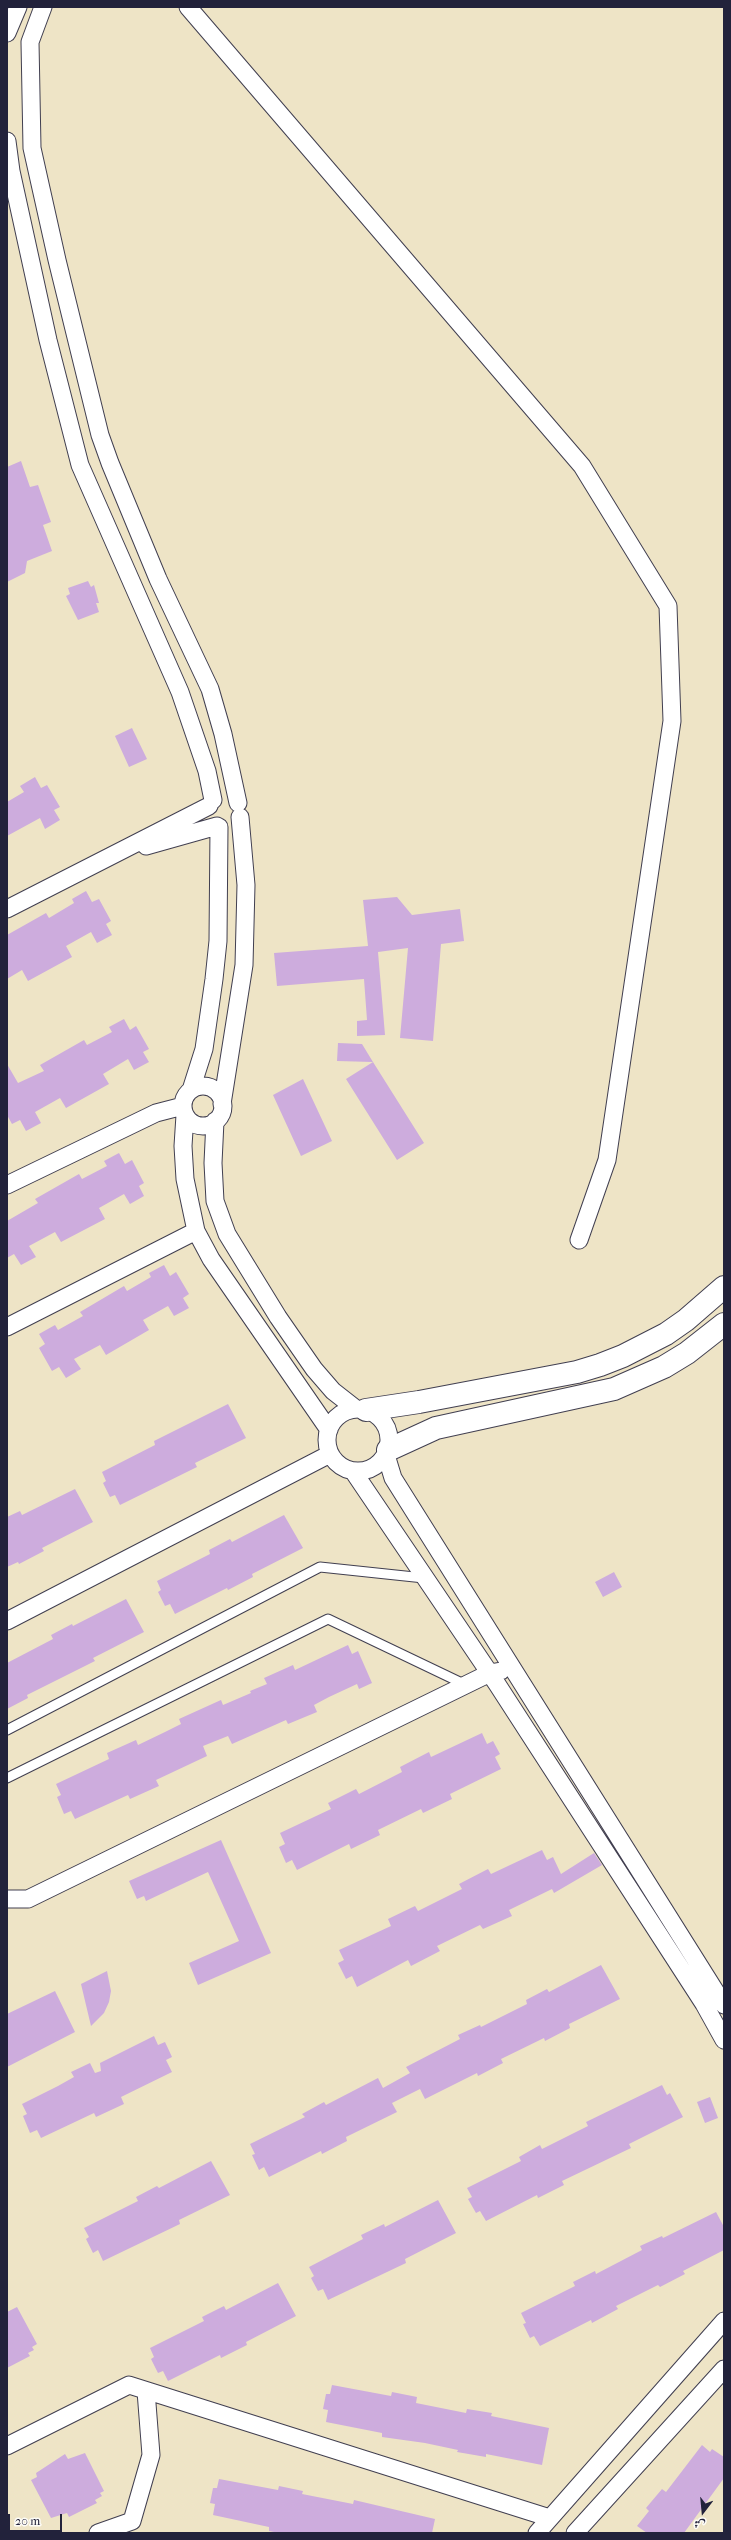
<!DOCTYPE html>
<meta charset="utf-8">
<style>
body{margin:0}
#map{position:relative;width:731px;height:2540px;overflow:hidden;background:#eee4c6;font-family:"IM FELL French Canon",Amiri,serif}
canvas{display:block}
.frame{position:absolute;inset:0;border:8px solid #22223b;pointer-events:none}
.north{position:absolute;left:683px;top:2492px;width:40px;height:40px;-webkit-text-stroke:3px #fdfcf7;paint-order:stroke;rotate:196deg;font-size:11px;font-weight:700;line-height:16px;text-align:center;color:#22223b}
.north::after{content:'';display:block;margin:auto;width:14px;height:18px;background:#22223b;clip-path:polygon(50% 0,100% 100%,50% 72%,0 100%)}
.scale{position:absolute;left:8px;top:2514px;width:54px;height:18px;box-sizing:border-box;border:2px solid #22223b;border-top:0;padding-left:5px;font-size:12px;line-height:14px;white-space:nowrap;color:#22223b;-webkit-text-stroke:3px #fdfcf7;paint-order:stroke}
</style>
<div id="map">
<canvas width="731" height="2540"></canvas>
<div class="frame"></div>
<div class="north">ش</div>
<div class="scale">20 m</div>
</div>
<script>
const ctx = document.querySelector('canvas').getContext('2d');
ctx.lineJoin = 'round';
function paint(path, color) {
  ctx.fillStyle = color;
  ctx.fill(path, 'evenodd');
}
function shape(rows) {
  const path = new Path2D();
  for (const r of rows) {
    if (r.length === 3) {
      path.moveTo(r[0] + r[2], r[1]);
      path.arc(r[0], r[1], r[2], 0, 2 * Math.PI);
      continue;
    }
    path.moveTo(r[0], r[1]);
    for (let i = 2; i < r.length; i += 2) path.lineTo(r[i], r[i + 1]);
  }
  return path;
}
function strokePath(path, color, width, dash) {
  ctx.strokeStyle = color;
  ctx.lineWidth = width;
  ctx.lineCap = dash ? 'butt' : 'round';
  ctx.setLineDash(dash || []);
  ctx.stroke(path);
}
paint(shape([
 [21,461,30,487,38,485,51,522,43,525,52,551,27,561,25,573,7,582,7,467],
 [88,581,91,587,94,585,99,603,96,603,99,612,78,620,66,596,70,594,68,588],
 [132,728,147,759,129,767,115,736],
 [35,777,41,788,47,785,60,807,54,810,60,820,45,829,40,818,7,836,7,802,24,792,20,786],
 [86,891,92,902,99,899,111,921,106,924,112,935,97,943,91,932,66,946,72,957,28,981,22,970,7,979,7,935,46,913,49,918,74,903,72,899],
 [397,897,412,915,460,909,464,941,441,944,433,1041,400,1038,408,948,378,952,385,1035,357,1036,357,1021,367,1020,364,979,277,986,274,953,368,946,363,900],
 [124,1019,130,1030,136,1026,149,1049,143,1052,149,1062,134,1070,128,1059,103,1074,109,1084,66,1108,60,1098,35,1112,41,1123,26,1131,20,1120,12,1124,7,1115,7,1064,18,1083,44,1071,40,1065,84,1040,87,1045,112,1032,109,1027],
 [338,1043,362,1044,373,1062,337,1061],
 [373,1062,424,1143,397,1160,346,1079],
 [303,1079,332,1141,301,1156,273,1095],
 [119,1153,125,1164,132,1160,144,1183,139,1186,144,1196,130,1204,124,1194,99,1208,105,1219,61,1242,55,1232,29,1246,36,1257,21,1265,14,1254,7,1258,7,1221,38,1203,35,1199,79,1174,82,1179,107,1166,104,1161],
 [164,1265,170,1276,176,1272,189,1294,183,1298,189,1308,174,1316,168,1306,143,1320,149,1330,106,1355,100,1345,74,1359,81,1369,66,1378,59,1367,52,1371,39,1348,45,1344,39,1334,55,1325,58,1330,83,1316,80,1312,124,1286,127,1291,151,1277,149,1273],
 [228,1404,246,1438,195,1463,197,1467,120,1505,115,1495,110,1497,103,1483,106,1481,102,1472,155,1445,154,1441],
 [75,1489,93,1522,42,1548,44,1551,19,1564,18,1562,7,1567,7,1517,20,1511,22,1515],
 [284,1515,303,1548,252,1574,253,1577,228,1590,227,1588,175,1614,170,1604,165,1606,158,1592,161,1590,157,1581,210,1554,209,1550,230,1539,232,1542],
 [614,1572,622,1587,603,1597,595,1582],
 [126,1599,144,1632,93,1658,95,1661,27,1695,28,1698,7,1709,7,1663,53,1639,51,1635,72,1624,73,1626],
 [348,1645,352,1654,358,1651,372,1683,359,1689,357,1684,329,1697,314,1705,317,1712,288,1724,286,1720,232,1744,228,1736,203,1746,207,1756,156,1780,159,1786,130,1799,128,1795,75,1819,71,1811,64,1814,57,1797,61,1795,56,1784,109,1759,107,1753,136,1740,138,1745,165,1732,181,1724,179,1719,221,1700,223,1705,251,1693,250,1691,267,1684,264,1678,293,1665,295,1670],
 [482,1733,487,1744,493,1741,500,1754,495,1757,501,1769,450,1794,452,1799,423,1813,421,1809,378,1830,380,1835,351,1849,349,1844,297,1870,292,1860,286,1863,279,1847,285,1844,280,1833,331,1809,328,1803,356,1789,359,1794,402,1772,400,1767,429,1752,431,1757],
 [221,1840,271,1953,198,1985,189,1963,239,1941,208,1872,146,1901,144,1896,137,1899,129,1881],
 [542,1850,547,1860,553,1857,561,1874,594,1853,602,1865,554,1893,552,1889,509,1910,512,1916,483,1929,480,1925,437,1946,440,1951,411,1966,408,1960,357,1987,352,1976,346,1979,338,1963,344,1960,339,1950,391,1926,388,1919,415,1906,418,1911,462,1889,459,1884,488,1869,491,1874],
 [601,1965,620,1999,569,2024,570,2028,545,2041,544,2038,501,2059,503,2063,478,2076,477,2073,425,2099,420,2089,392,2103,397,2112,346,2137,347,2141,322,2154,321,2151,269,2177,264,2167,259,2170,252,2155,255,2154,250,2144,305,2117,302,2114,324,2102,326,2105,378,2078,383,2088,410,2073,406,2067,460,2039,458,2035,480,2025,481,2027,527,2004,526,2000,547,1989,549,1992],
 [107,1971,111,1991,109,2002,104,2013,91,2026,81,1984],
 [55,1991,75,2032,7,2067,7,2014],
 [154,2036,158,2045,165,2042,172,2057,166,2060,172,2072,121,2097,124,2104,96,2117,94,2113,41,2138,37,2130,30,2133,23,2116,27,2114,22,2104,58,2086,74,2077,71,2072,90,2063,95,2073,101,2071,100,2063],
 [662,2085,667,2095,670,2093,683,2117,629,2144,631,2148,562,2181,564,2185,538,2198,537,2195,486,2221,480,2211,476,2213,468,2199,472,2197,467,2188,521,2161,519,2157,540,2145,542,2149,588,2126,586,2122],
 [710,2097,718,2118,705,2123,697,2102],
 [211,2161,230,2195,179,2220,180,2224,103,2261,98,2250,93,2253,86,2239,89,2237,84,2228,138,2201,136,2197,157,2186,159,2188],
 [438,2200,456,2233,405,2259,406,2263,328,2300,323,2289,318,2291,311,2278,314,2276,309,2267,363,2239,361,2235,384,2224,385,2227],
 [716,2212,724,2227,724,2250,683,2271,685,2274,660,2287,658,2285,616,2306,618,2309,592,2323,591,2320,540,2346,534,2336,530,2338,523,2324,526,2323,521,2313,575,2286,573,2282,595,2271,596,2274,642,2250,640,2246,662,2236,663,2238],
 [278,2283,296,2316,246,2342,247,2345,221,2358,220,2355,168,2381,163,2371,158,2373,151,2359,154,2357,150,2348,204,2321,202,2317,224,2306,226,2310],
 [17,2307,37,2344,32,2347,34,2350,28,2353,30,2356,7,2368,7,2312],
 [332,2385,391,2396,392,2392,417,2397,416,2403,466,2413,467,2409,492,2413,491,2416,549,2428,542,2465,486,2454,486,2457,457,2452,458,2450,425,2443,382,2437,382,2433,326,2422,328,2410,323,2409,326,2394,330,2394],
 [702,2445,710,2452,712,2449,724,2457,724,2478,684,2533,647,2533,637,2526,649,2511,646,2508,662,2489,666,2492],
 [85,2453,104,2491,100,2493,102,2496,95,2500,97,2503,69,2517,67,2513,51,2518,31,2480,37,2477,36,2473,65,2454,68,2459],
 [219,2479,278,2490,279,2486,303,2491,302,2494,353,2504,354,2500,435,2519,432,2533,279,2533,269,2531,269,2527,213,2515,215,2504,210,2503,213,2488,217,2488]
]), '#cdacdd');
const service = shape([
 [7,1730,320,1567,424,1578],
 [7,1778,328,1619,466,1685]
]);
const minor = shape([
 [43,7,30,42,32,148,57,260,100,435,110,463,158,579,210,689,223,734,238,803],
 [188,7,582,466,668,606,672,721,607,1160,579,1240],
 [7,33,18,7],
 [7,141,11,171,48,340,80,465,180,692,207,771,213,800],
 [146,846,217,826],
 [7,909,209,806],
 [203,1106,20],
 [191,1090,204,1049,214,979,218,941,219,827],
 [222,1104,244,965,246,885,240,817],
 [185,1115,183,1146,185,1179,196,1231,211,1259,329,1430],
 [215,1121,213,1163,215,1201,227,1234,278,1317,314,1369,333,1391,356,1409],
 [7,1185,156,1113,183,1106],
 [7,1327,196,1231],
 [358,1440,31],
 [386,1455,393,1478,724,2005],
 [353,1471,497,1684,704,2004,724,2040],
 [7,1621,330,1454],
 [7,1899,28,1899,490,1673,501,1671],
 [7,2446,129,2385,550,2518],
 [98,2533,132,2521,151,2455,146,2391],
 [537,2533,724,2321],
 [575,2533,724,2369]
]);
const secondary = shape([
 [366,1410,419,1402,577,1372,600,1365,623,1356,666,1334,686,1320,724,1287],
 [388,1450,436,1428,614,1389,664,1367,687,1353,724,1324]
]);
strokePath(service, '#413f50', 11);
strokePath(minor, '#413f50', 19);
strokePath(secondary, '#413f50', 24);
strokePath(service, '#fff', 9);
strokePath(minor, '#fff', 17);
strokePath(secondary, '#fff', 22);
</script>
